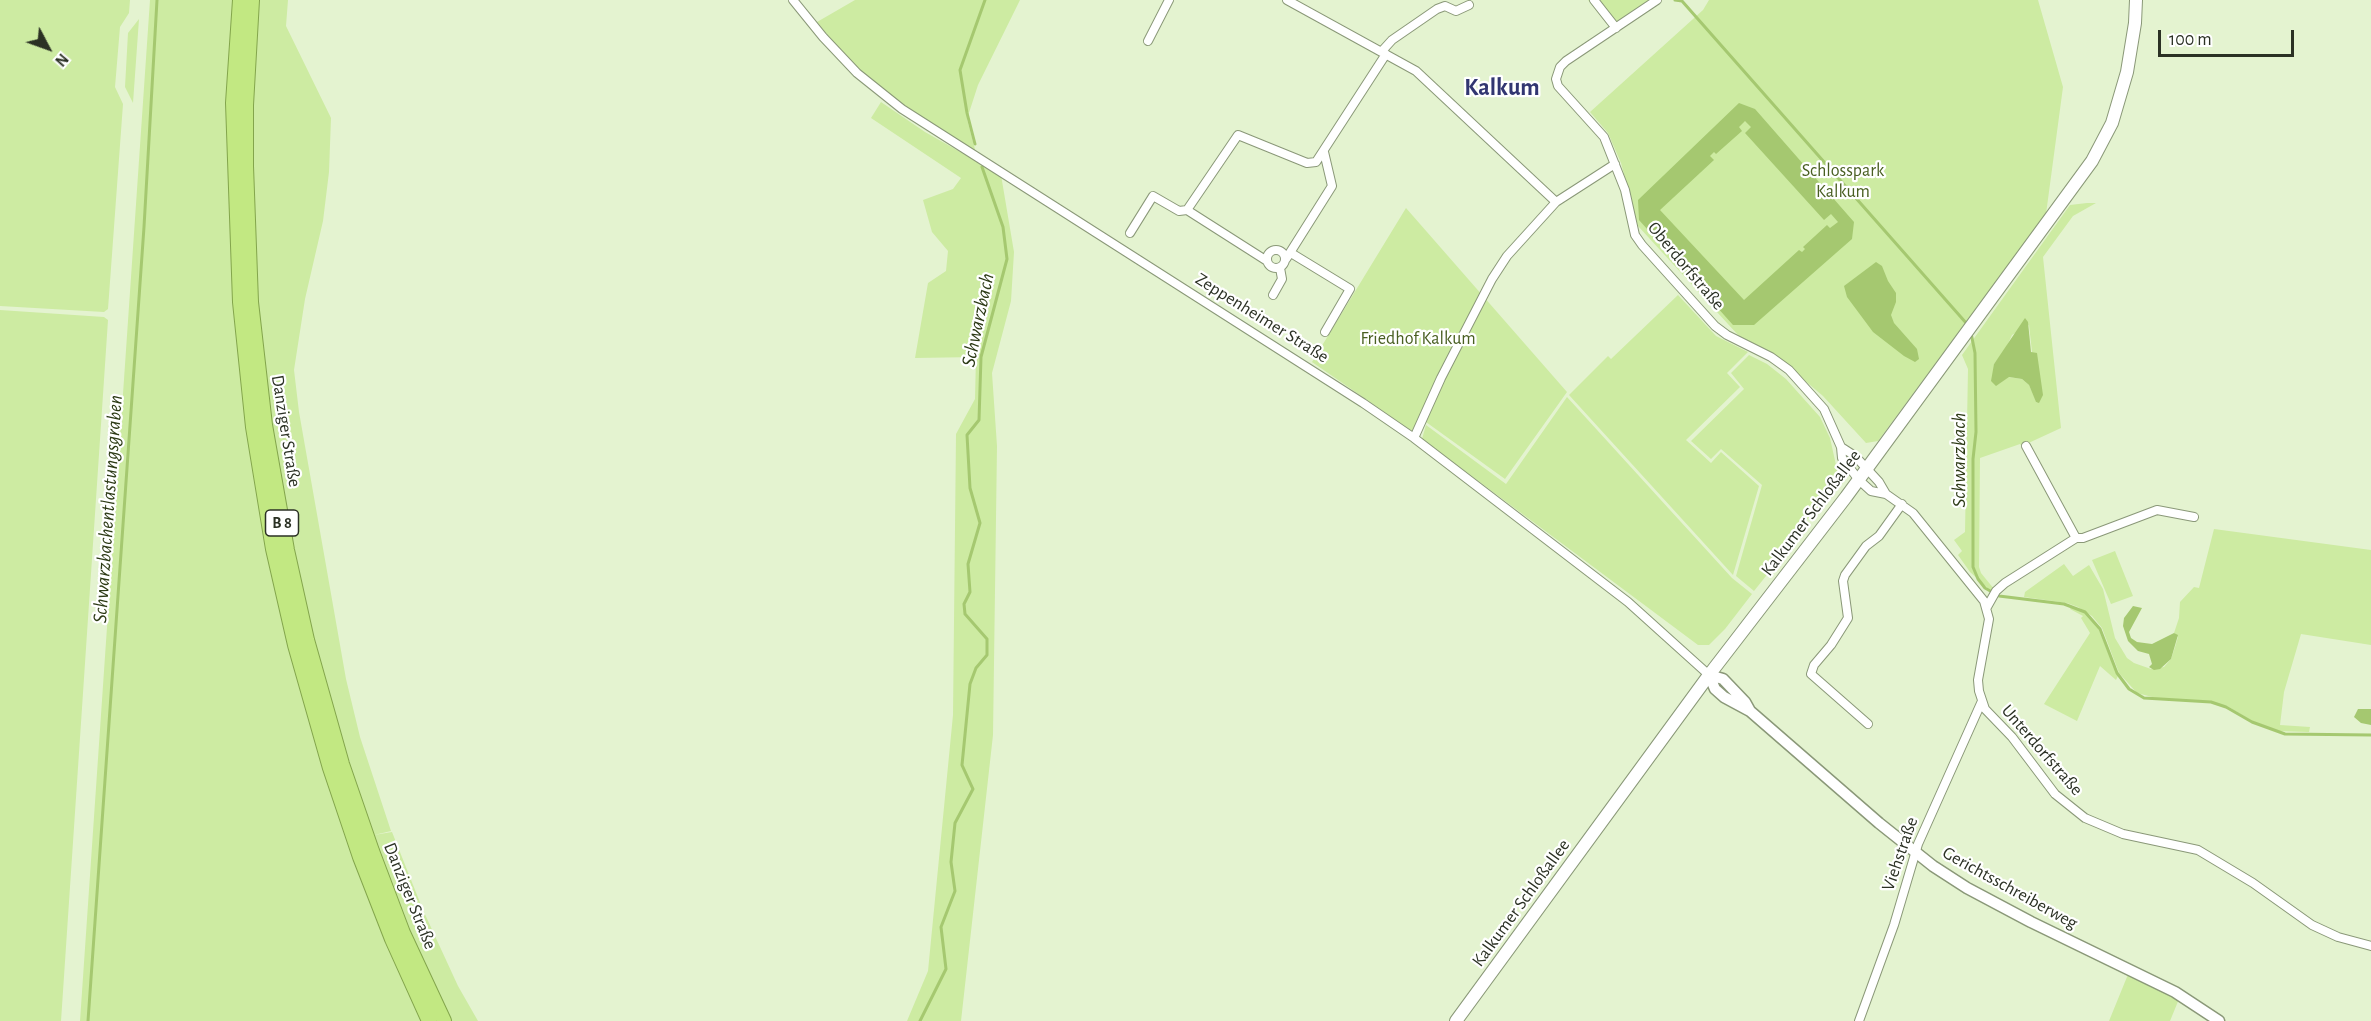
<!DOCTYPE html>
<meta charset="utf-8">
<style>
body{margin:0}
#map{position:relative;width:2371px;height:1021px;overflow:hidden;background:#e4f3d0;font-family:"Alegreya Sans",sans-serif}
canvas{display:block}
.north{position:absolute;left:18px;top:18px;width:60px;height:60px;-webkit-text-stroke:4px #fff;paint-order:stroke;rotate:131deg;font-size:16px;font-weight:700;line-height:24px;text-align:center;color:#2b3124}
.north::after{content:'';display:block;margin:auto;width:21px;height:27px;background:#2b3124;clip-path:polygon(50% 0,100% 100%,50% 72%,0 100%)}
.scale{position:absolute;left:2158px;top:30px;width:136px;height:27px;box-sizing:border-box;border:3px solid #2b3124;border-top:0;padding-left:8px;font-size:18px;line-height:21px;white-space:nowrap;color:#2b3124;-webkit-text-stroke:4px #fff;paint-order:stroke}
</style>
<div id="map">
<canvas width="2371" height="1021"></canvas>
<div class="north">N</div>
<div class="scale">100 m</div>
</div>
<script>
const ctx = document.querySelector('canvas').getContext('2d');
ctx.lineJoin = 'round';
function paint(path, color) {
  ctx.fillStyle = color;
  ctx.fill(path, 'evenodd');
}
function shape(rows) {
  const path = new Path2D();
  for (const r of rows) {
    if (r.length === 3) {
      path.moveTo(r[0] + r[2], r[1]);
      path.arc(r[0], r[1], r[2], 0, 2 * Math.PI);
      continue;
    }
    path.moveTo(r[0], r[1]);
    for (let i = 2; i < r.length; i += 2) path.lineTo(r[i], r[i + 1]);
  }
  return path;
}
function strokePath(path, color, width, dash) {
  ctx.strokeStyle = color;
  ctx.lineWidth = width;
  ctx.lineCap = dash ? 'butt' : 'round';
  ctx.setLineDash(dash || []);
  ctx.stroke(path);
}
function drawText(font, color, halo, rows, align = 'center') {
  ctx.font = font + ' "Alegreya Sans",sans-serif';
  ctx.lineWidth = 4.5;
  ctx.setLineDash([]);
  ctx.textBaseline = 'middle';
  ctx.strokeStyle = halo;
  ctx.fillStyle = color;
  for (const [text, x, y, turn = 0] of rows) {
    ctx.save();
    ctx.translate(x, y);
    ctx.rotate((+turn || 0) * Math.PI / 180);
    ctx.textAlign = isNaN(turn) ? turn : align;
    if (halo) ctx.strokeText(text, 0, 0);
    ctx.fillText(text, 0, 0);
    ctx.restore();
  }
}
paint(shape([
 [0,0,130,0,129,13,120,27,115,87,123,104,108,309,104,312,0,306],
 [150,0,288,0,286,26,331,118,329,172,323,221,305,299,294,370,299,412,346,679,360,737,391,831,374,835,392,832,423,910,458,986,478,1021,80,1021],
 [855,0,1020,0,978,85,967,119,976,153,899,102,848,60,817,22],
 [1588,0,1650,0,1610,28],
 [1709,0,2038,0,2063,87,2046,214,1878,441,1866,443,1823,396,1771,352,1739,336,1638,226,1621,163,1608,133,1590,112,1703,10],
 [139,19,133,103,125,87,128,33],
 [881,102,925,132,1001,175,1014,252,1011,301,992,373,997,446,993,735,961,1021,907,1021,928,971,953,715,956,434,975,399,976,357,915,358,928,283,946,271,948,251,932,232,923,200,953,189,961,178,871,118],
 [2087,203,2096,203,2073,216,2043,257,2061,428,2022,446,2020,444,1980,458,1979,567,1981,573,1994,589,1992,592,1970,572,1958,555,1962,551,1954,540,1965,532,1968,369,1962,355,2070,205],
 [2029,325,2032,352,2037,403,2029,385,2022,379,2008,377,1998,384,1994,364,2005,350,2012,335],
 [1406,208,1567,392,1505,479,1419,417,1412,431,1312,362],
 [1678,295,1716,336,1748,352,1727,373,1740,387,1686,440,1711,463,1721,452,1759,486,1733,575,1569,395,1608,356,1611,359],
 [0,310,104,317,108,320,61,1021,0,1021],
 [1749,355,1767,364,1786,379,1820,417,1830,438,1840,483,1828,499,1792,534,1779,552,1774,566,1754,591,1736,576,1762,485,1721,449,1711,459,1691,441,1744,389,1731,373],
 [1567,397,1732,578,1752,594,1725,629,1709,645,1698,645,1422,439,1426,425,1506,484],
 [2214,529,2371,550,2371,645,2301,634,2284,692,2280,725,2310,727,2309,732,2276,731,2252,721,2227,706,2212,702,2156,698,2137,693,2119,673,2102,628,2092,616,2078,607,2067,603,2024,597,2025,592,2064,564,2073,576,2089,565,2103,589,2115,638,2127,658,2134,663,2151,669,2164,667,2171,659,2175,647,2178,637,2174,633,2179,618,2180,602,2194,587,2199,588],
 [2115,551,2133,596,2111,604,2092,560],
 [2071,607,2085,613,2098,628,2118,676,2116,680,2100,666,2077,721,2044,704,2090,633,2081,618,2083,616,2070,609],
 [2129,972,2179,999,2170,1021,2109,1021]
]), '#cdeba2');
paint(shape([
 [1739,103,1755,109,1854,222,1852,239,1754,325,1733,325,1639,220,1638,200],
 [1745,121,1751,127,1745,133,1824,220,1831,214,1838,222,1830,228,1827,225,1803,247,1805,249,1802,252,1799,250,1744,300,1660,210,1714,160,1710,156,1714,152,1716,154,1742,131,1739,127],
 [1876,262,1882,266,1888,281,1896,293,1896,302,1891,315,1894,323,1917,349,1919,359,1915,362,1904,356,1873,332,1847,297,1844,286],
 [2025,318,2028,322,2031,352,2037,353,2043,395,2039,403,2036,402,2029,385,2022,379,2009,377,1996,386,1991,381,1994,364],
 [2133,606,2142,608,2129,632,2131,638,2137,642,2152,644,2174,633,2178,635,2171,659,2160,669,2154,670,2149,667,2152,664,2149,654,2138,651,2128,641,2123,626,2124,618],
 [2358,709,2371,709,2371,725,2361,723,2354,717]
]), '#a5c870');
strokePath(shape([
 [1675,0,1682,1,1967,324],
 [975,144,967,113,960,70,985,0],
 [1971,333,1975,353,1976,432,1973,459,1973,567,1978,579,1985,588,1999,596,2064,604,2085,612,2100,629,2117,673,2129,689,2144,698,2211,702,2226,707,2252,722,2285,734,2371,735],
 [88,1021,144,227,157,0],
 [920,1021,946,969,941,927,955,891,951,862,955,823,973,789,962,765,970,684,976,668,987,655,987,639,965,614,964,604,970,592,968,564,980,523,970,488,967,435,979,420,981,357,1007,259,1003,227,982,167]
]), '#a5c870', 3);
const minor = shape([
 [793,0,823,37,857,73,902,109,1363,403,1414,438,1628,602,1709,675],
 [1287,0,1416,71,1556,202],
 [1594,0,1616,28],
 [1657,0,1566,61,1560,67,1556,79,1558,86,1604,137,1625,190,1635,235,1642,245,1715,326,1727,335,1771,357,1789,370,1824,409,1841,447,1842,458,1859,480,1871,491,1886,494,1913,513,1984,601,1989,619,1978,680,1979,691,1985,709,2012,737,2055,794,2085,818,2123,834,2198,850,2253,883,2312,925,2338,937,2371,946],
 [1148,41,1169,0],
 [1382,51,1392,40,1437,9,1445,6,1456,11,1469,5],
 [1187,210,1238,135,1307,163,1316,162,1386,54],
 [1130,233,1153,196,1179,211,1187,210,1267,261],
 [1276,259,9],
 [1291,253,1350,289,1325,332],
 [1286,259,1332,186,1324,152],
 [1273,295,1282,279,1280,268],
 [1414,438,1441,378,1492,279,1507,256,1556,202,1615,164],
 [2026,446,2076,538],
 [1841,447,1855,456,1879,482,1886,494],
 [1987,607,1996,591,2005,583,2076,538,2083,538,2157,510,2194,517],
 [1868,724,1811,674,1814,665,1831,645,1848,618,1843,581,1845,575,1866,546,1879,536,1902,504],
 [1859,1021,1894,925,1918,844,1982,701]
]);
const tertiary = shape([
 [1709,675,1715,689,1724,697,1750,711,1879,823,1933,866,1967,888,2031,922,2175,992,2219,1021],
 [1709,675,1723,679,1745,702,1750,711]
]);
const secondary = shape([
 [1456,1021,1709,675,1846,497,2092,161,2112,123,2127,72,2135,23,2136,0]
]);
const trunk = shape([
 [240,0,233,103,240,302,253,427,273,549,295,645,330,768,360,857,392,939,429,1021],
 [252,0,246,105,246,166,251,302,265,425,287,550,307,640,342,764,372,851,403,933,444,1021]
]);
strokePath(minor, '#8a9878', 10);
strokePath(tertiary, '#8a9878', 13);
strokePath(secondary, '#8a9878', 14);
strokePath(trunk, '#83a54c', 16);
strokePath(minor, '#fff', 8);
strokePath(tertiary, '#fff', 10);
strokePath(secondary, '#fff', 12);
strokePath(trunk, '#c2e882', 14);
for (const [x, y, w] of [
 [282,523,33]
]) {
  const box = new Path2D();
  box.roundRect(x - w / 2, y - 13, w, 26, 4.5);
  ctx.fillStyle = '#fff';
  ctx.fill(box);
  strokePath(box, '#2b3124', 1.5);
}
drawText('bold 16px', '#2b3124', null, [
 ["B 8",282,523]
]);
drawText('18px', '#495f22', '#fff', [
 ["Schlosspark",1843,171],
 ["Kalkum",1843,192],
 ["Friedhof Kalkum",1418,339]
]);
drawText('18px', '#2b3124', '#fff', [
 ["Oberdorfstraße",1686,266,50],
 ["Zeppenheimer Straße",1262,318,32],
 ["Danziger Straße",286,431,81],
 ["Kalkumer Schloßallee",1811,513,-53],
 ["Unterdorfstraße",2042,750,49],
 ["Viehstraße",1900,854,-71],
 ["Gerichtsschreiberweg",2010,888,29],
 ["Danziger Straße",410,896,68],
 ["Kalkumer Schloßallee",1521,903,-54]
]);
drawText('italic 20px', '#2c3a15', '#fff', [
 ["Schwarzbach",978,320,-78],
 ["Schwarzbach",1959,460,-90],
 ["Schwarzbachentlastungsgraben",108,509,-86]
]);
drawText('bold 24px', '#323671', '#fff', [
 ["Kalkum",1502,88]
]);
</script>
